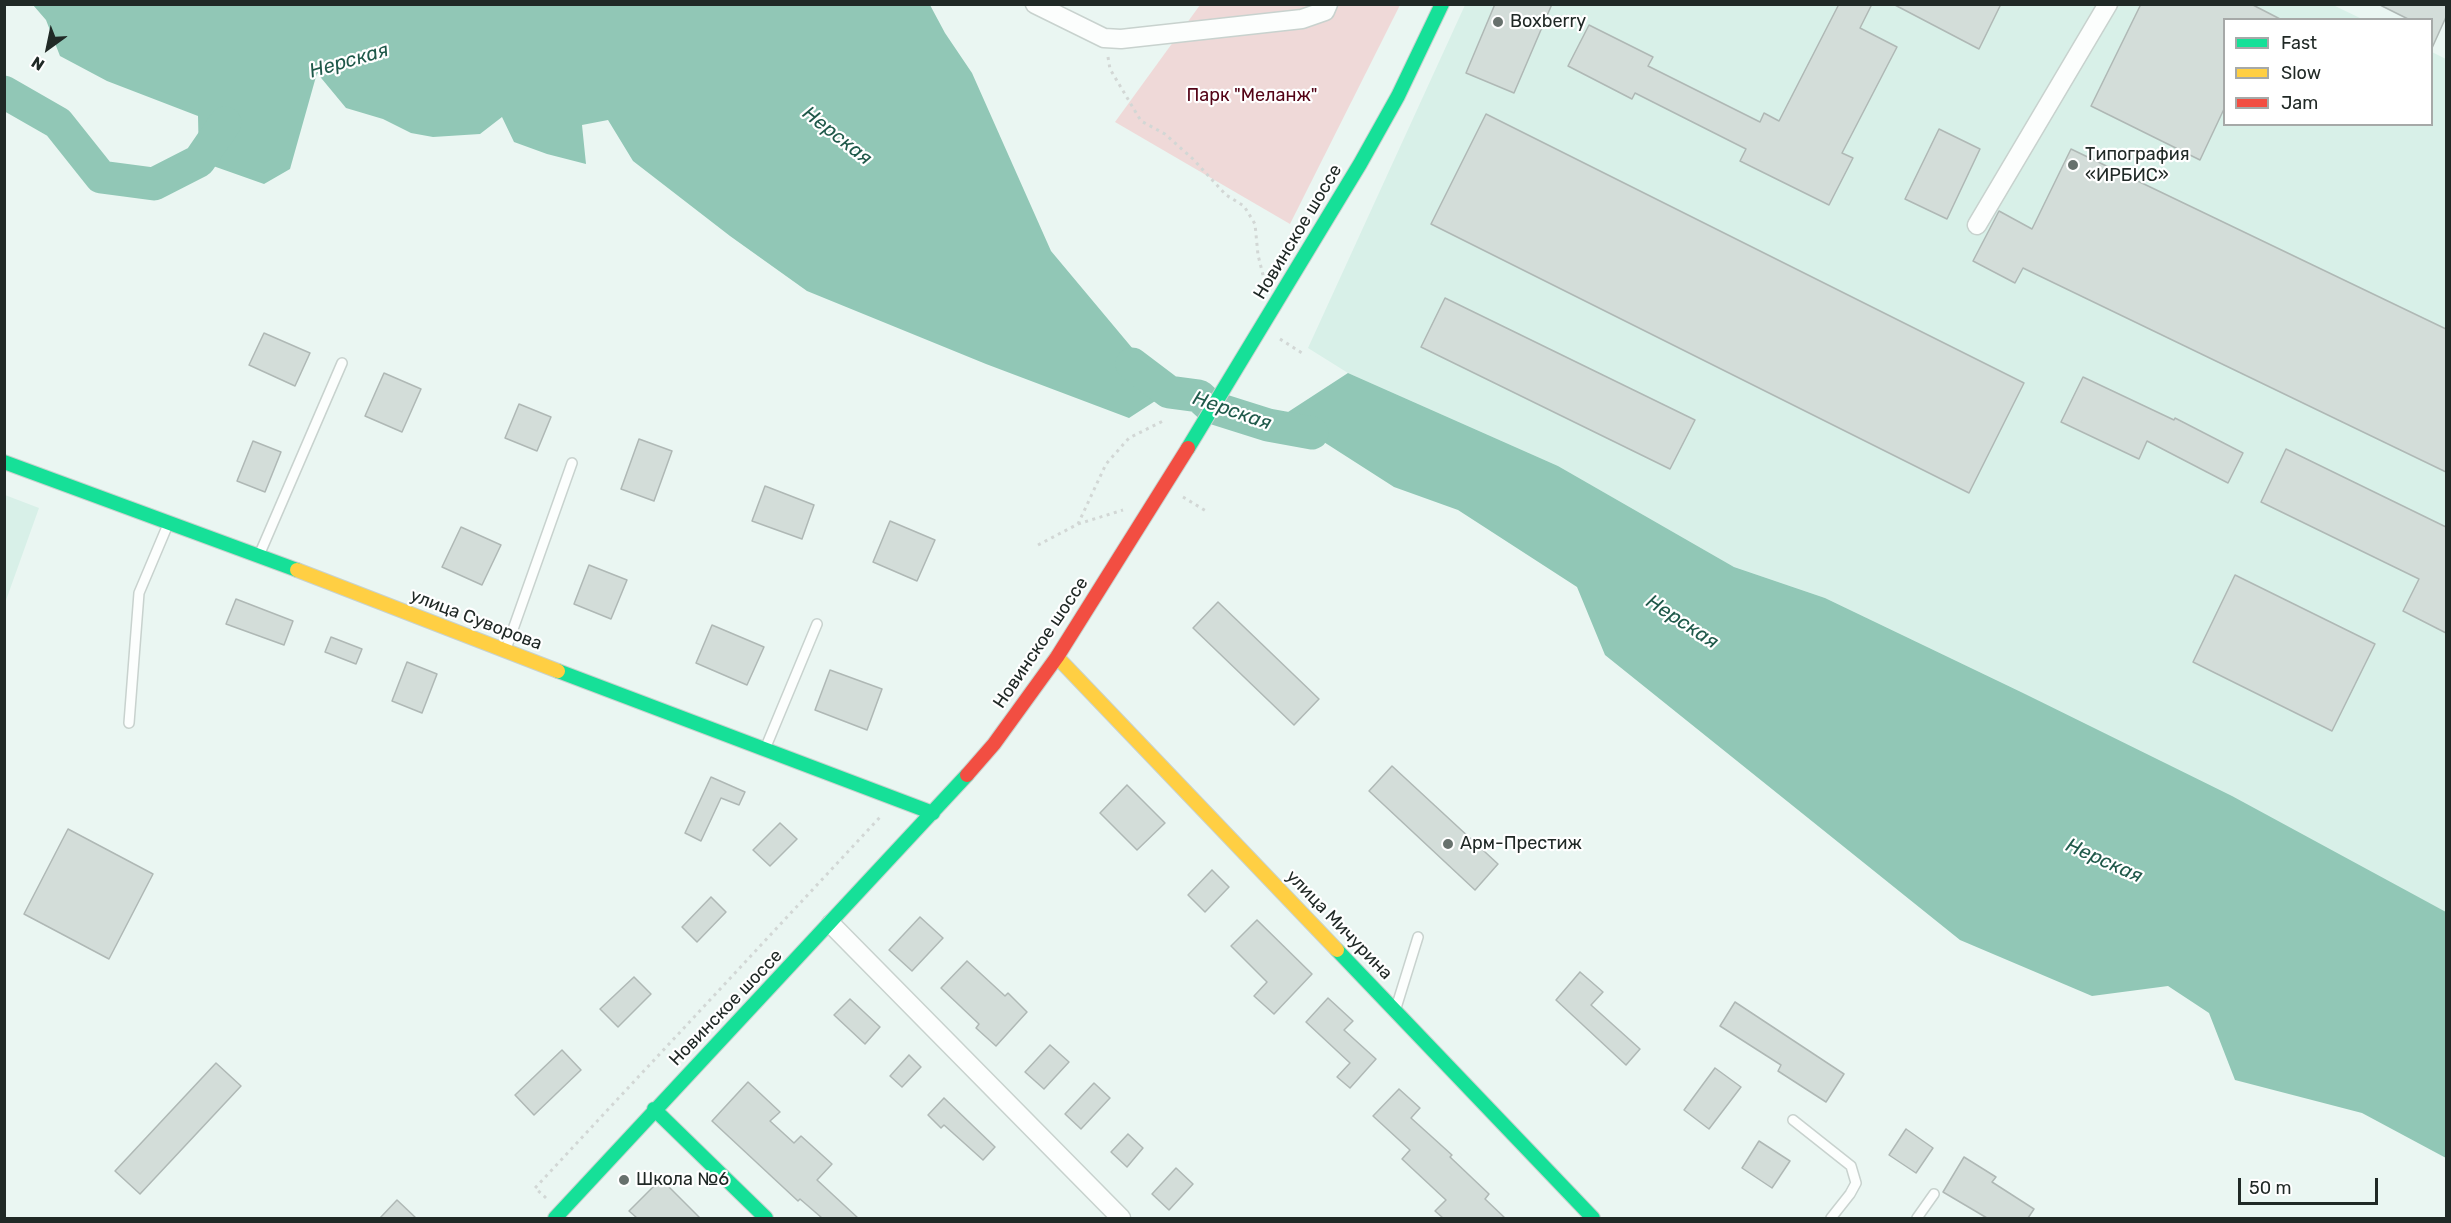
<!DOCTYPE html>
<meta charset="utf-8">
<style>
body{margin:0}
#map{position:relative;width:2451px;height:1223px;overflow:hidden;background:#eaf6f2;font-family:Rubik,sans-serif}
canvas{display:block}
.frame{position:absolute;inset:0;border:6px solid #202926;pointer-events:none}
.legend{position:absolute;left:2223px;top:18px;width:210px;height:108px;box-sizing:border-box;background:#fff;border:2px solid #a6a9a8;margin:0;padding:8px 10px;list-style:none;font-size:18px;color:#202926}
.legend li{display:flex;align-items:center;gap:12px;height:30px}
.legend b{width:30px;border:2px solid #a6a9a8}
.north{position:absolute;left:18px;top:18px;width:60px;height:60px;-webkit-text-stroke:4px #fff;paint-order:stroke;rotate:213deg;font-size:16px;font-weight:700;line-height:24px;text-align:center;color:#202926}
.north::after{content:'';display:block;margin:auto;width:21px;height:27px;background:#202926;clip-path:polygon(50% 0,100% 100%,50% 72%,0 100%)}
.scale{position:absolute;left:2238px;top:1178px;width:140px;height:27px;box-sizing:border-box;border:3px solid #202926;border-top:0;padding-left:8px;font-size:18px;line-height:21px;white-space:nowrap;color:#202926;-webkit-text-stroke:4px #fff;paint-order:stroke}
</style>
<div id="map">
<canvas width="2451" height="1223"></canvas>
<div class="frame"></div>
<ul class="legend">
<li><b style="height:8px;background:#16e098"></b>Fast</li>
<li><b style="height:8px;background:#ffcf43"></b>Slow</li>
<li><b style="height:8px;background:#f24e42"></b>Jam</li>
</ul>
<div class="north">N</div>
<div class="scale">50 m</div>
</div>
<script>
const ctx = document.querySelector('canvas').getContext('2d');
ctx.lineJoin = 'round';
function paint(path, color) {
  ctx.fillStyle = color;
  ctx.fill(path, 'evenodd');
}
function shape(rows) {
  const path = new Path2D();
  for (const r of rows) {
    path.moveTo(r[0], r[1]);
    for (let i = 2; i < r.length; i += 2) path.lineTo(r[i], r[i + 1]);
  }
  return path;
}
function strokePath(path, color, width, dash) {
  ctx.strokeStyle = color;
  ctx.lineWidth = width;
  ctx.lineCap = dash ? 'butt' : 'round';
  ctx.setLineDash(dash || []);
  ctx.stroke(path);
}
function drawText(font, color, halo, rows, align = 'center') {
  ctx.font = font + ' Rubik,sans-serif';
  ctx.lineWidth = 4.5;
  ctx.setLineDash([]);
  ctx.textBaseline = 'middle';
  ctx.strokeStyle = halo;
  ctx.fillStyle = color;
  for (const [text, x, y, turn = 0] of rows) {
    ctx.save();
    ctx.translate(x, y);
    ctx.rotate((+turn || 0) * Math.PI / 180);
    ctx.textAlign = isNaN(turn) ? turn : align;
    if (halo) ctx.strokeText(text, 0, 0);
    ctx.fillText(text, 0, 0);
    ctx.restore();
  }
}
paint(shape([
 [2331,4,2362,19,2224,20,2224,124,2432,124,2432,52,2446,59,2446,912,2021,692,1825,598,1734,567,1558,466,1348,373,1308,348,1465,5],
 [5,495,39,508,5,603]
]), '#d8f0e8');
paint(shape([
 [1200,5,1400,5,1290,224,1115,122]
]), '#efd9d8');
paint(shape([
 [33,5,930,5,945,33,972,73,1051,251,1169,392,1129,418,986,364,807,291,730,236,633,161,608,120,582,125,586,164,547,154,514,142,502,117,480,134,433,137,411,133,383,119,346,108,317,73,290,169,264,184,199,161,198,116,107,81,60,56,46,20],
 [1348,373,1558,466,1734,567,1825,598,2021,692,2232,796,2446,912,2446,1158,2362,1113,2235,1080,2209,1013,2168,986,2092,996,1960,940,1605,655,1577,587,1458,510,1394,487,1316,437,1268,425]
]), '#91c7b6');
strokePath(shape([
 [4,92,58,123,101,177,154,184,199,161,225,123],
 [1132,364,1169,392,1199,396,1211,407,1268,425,1312,433]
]), '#91c7b6', 33);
const building = shape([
 [1495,4,1552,4,1514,93,1466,73,1495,4],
 [1839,4,1872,4,1860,28,1897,47,1842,153,1853,158,1829,205,1740,161,1746,149,1635,93,1632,99,1568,66,1589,25,1653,57,1648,66,1760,122,1764,113,1779,121,1839,4],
 [1893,4,2001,4,1979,49,1893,4],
 [2141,4,2251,4,2282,20,2224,20,2224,109,2200,160,2091,106,2141,4],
 [2378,4,2446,4,2446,17,2432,48,2432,20,2410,20,2378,4],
 [1486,114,2024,383,1969,493,1431,224,1486,114],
 [1939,129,1980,149,1947,219,1905,199,1939,129],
 [2071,149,2446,329,2446,472,2023,268,2015,283,1973,261,1999,211,2032,229,2071,149],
 [1445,298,1695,420,1670,469,1421,347,1445,298],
 [264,333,310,353,295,386,249,365,264,333],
 [384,373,421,389,402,432,365,416,384,373],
 [2083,377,2174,420,2175,418,2243,453,2228,483,2147,441,2139,459,2061,422,2083,377],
 [519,404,551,417,537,451,505,438,519,404],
 [639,439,672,451,654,501,621,489,639,439],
 [253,441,281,452,265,492,237,481,253,441],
 [2286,449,2446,527,2446,633,2403,611,2419,579,2261,502,2286,449],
 [765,486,814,505,802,539,752,521,765,486],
 [890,521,935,540,917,581,873,562,890,521],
 [461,527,501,545,482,585,442,567,461,527],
 [589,565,627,580,611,619,574,604,589,565],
 [2235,575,2375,644,2332,731,2193,662,2235,575],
 [236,599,293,621,284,645,226,624,236,599],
 [1218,602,1319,699,1294,725,1193,628,1218,602],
 [712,625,764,647,747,685,696,663,712,625],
 [331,637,362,649,356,664,325,652,331,637],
 [407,662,437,674,422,713,392,701,407,662],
 [830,670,882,689,867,730,815,710,830,670],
 [1392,766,1498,864,1475,890,1369,791,1392,766],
 [711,777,745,792,739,805,721,798,701,841,685,833,711,777],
 [1127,785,1165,823,1137,850,1100,813,1127,785],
 [780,823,797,839,770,866,753,850,780,823],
 [68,829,153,874,109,959,24,914,68,829],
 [1212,870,1229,887,1205,912,1188,895,1212,870],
 [711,897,726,912,697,942,682,927,711,897],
 [920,917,943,938,912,971,889,950,920,917],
 [1257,920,1312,974,1274,1014,1254,996,1267,982,1231,946,1257,920],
 [967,961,1005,996,1008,993,1027,1012,996,1046,976,1028,979,1024,941,988,967,961],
 [1580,972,1603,992,1591,1005,1640,1049,1626,1065,1556,1000,1580,972],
 [634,977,651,994,618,1027,600,1009,634,977],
 [1328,998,1353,1021,1344,1030,1376,1059,1350,1088,1337,1077,1350,1063,1306,1022,1328,998],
 [850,999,880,1027,865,1044,834,1015,850,999],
 [1735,1002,1844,1074,1826,1102,1778,1071,1781,1065,1720,1026,1735,1002],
 [1050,1045,1069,1062,1044,1089,1025,1072,1050,1045],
 [562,1050,581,1070,534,1115,515,1095,562,1050],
 [909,1055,921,1067,902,1087,890,1076,909,1055],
 [216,1063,241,1086,140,1194,115,1171,216,1063],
 [1715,1068,1741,1087,1709,1129,1684,1110,1715,1068],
 [748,1082,780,1112,770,1121,794,1143,801,1136,832,1164,817,1180,858,1218,822,1218,800,1199,798,1201,712,1121,748,1082],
 [1094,1083,1110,1098,1081,1129,1065,1114,1094,1083],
 [1399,1089,1420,1108,1411,1118,1452,1155,1450,1157,1489,1194,1485,1199,1505,1218,1443,1218,1435,1211,1446,1200,1402,1159,1410,1150,1373,1116,1399,1089],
 [944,1098,995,1147,983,1160,944,1125,941,1128,928,1115,944,1098],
 [1906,1129,1933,1148,1916,1173,1889,1155,1906,1129],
 [1128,1134,1143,1148,1127,1167,1111,1152,1128,1134],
 [1759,1141,1790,1161,1772,1188,1742,1168,1759,1141],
 [1964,1157,1996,1177,1992,1182,2034,1209,2028,1218,1987,1218,1943,1192,1964,1157],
 [1176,1168,1193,1184,1169,1210,1152,1194,1176,1168],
 [661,1179,700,1218,637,1218,629,1211,661,1179],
 [397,1200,416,1218,380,1218,397,1200]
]);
paint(building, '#d3ddd9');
strokePath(building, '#afb8b5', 1.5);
const lane = shape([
 [260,553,342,363],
 [506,649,572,463],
 [129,723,139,593,169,522],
 [765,749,817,624],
 [1396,1008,1418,937],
 [1793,1120,1851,1166,1856,1183,1850,1194,1831,1218],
 [1917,1218,1934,1194]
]);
const street = shape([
 [1035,4,1104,38,1121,39,1302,19,1325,11,1328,4],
 [1977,225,2108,4],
 [831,924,1121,1218]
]);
const fast = shape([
 [1188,448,1360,164,1398,96,1442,4],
 [4,462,297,570],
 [558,671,933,813],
 [1337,950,1593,1218],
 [654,1109,766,1218],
 [555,1218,967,775]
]);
const slow = shape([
 [297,570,558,671],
 [1057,657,1337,950]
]);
const jam = shape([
 [967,775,994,744,1057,657,1188,448]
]);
strokePath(lane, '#c8d2ce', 12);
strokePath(street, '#c8d2ce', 21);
strokePath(fast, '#c8d2ce', 16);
strokePath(slow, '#c8d2ce', 16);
strokePath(jam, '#c8d2ce', 16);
strokePath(shape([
 [1108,57,1110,69,1141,121,1165,134,1193,159,1226,195,1244,206,1255,224,1258,255,1264,279],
 [1280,339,1302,353],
 [1183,497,1206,511],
 [1078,524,1123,510],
 [1038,545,1078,524,1106,464,1129,438,1165,420],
 [546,1198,535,1188,882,815]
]), '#d2d7d5', 3, [3, 4.5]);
strokePath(lane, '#fcfefd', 9);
strokePath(street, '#fcfefd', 18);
strokePath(fast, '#16e098', 14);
strokePath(slow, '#ffcf43', 14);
strokePath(jam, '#f24e42', 14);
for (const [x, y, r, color] of [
 [1498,22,6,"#67716d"],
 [2073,165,6,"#67716d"],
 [1448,844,6,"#67716d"],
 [624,1180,6,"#67716d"]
]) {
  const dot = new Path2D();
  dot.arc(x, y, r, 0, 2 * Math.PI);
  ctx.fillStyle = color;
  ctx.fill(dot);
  strokePath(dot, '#fff', 2);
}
drawText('18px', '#202926', '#fff', [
 ["Boxberry",1510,22],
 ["Типография",2085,155],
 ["«ИРБИС»",2085,176],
 ["Арм-Престиж",1460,844],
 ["Школа №6",636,1180]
], 'left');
drawText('18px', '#530316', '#fff', [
 ["Парк \"Меланж\"",1252,96]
]);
drawText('18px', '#202926', '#fff', [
 ["Новинское шоссе",1298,232,-59],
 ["улица Суворова",476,620,21],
 ["Новинское шоссе",1041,643,-56],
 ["улица Мичурина",1339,925,46],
 ["Новинское шоссе",726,1008,-46]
]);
drawText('italic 20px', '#1f594a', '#fff', [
 ["Нерская",349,61,-16],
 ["Нерская",837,136,38],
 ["Нерская",1232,411,19],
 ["Нерская",1682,622,33],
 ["Нерская",2104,861,24]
]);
</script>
